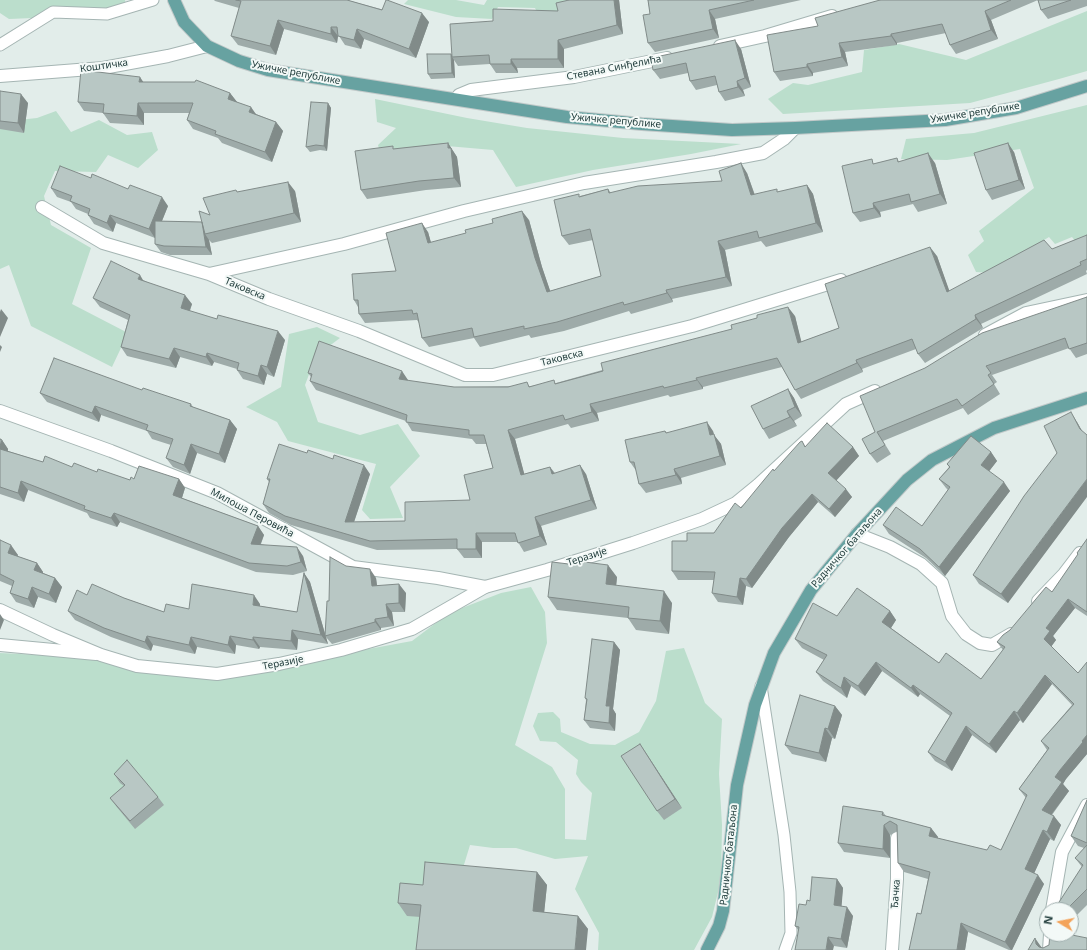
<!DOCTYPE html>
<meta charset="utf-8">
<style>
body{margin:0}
#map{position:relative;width:1087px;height:950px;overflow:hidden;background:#e2edea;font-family:"Noto Sans",sans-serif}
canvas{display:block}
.north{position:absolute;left:1039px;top:902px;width:40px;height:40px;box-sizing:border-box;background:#f3f9f7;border:1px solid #9faead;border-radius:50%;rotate:280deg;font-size:11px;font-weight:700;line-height:16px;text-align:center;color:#223e3d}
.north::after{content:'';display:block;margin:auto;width:14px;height:18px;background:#f3a35a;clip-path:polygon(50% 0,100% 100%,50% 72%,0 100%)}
</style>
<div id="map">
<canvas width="1087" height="950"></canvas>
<div class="north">N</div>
</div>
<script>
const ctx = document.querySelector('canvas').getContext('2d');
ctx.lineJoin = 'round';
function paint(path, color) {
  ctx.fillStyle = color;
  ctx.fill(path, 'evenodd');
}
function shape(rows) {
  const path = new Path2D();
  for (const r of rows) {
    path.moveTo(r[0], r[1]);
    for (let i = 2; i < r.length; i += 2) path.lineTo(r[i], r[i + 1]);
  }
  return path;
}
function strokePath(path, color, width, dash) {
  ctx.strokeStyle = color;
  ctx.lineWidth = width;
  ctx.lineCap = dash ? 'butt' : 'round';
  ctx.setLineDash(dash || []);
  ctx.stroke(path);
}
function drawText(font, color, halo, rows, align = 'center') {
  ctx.font = font + ' "Noto Sans",sans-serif';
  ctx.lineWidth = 4;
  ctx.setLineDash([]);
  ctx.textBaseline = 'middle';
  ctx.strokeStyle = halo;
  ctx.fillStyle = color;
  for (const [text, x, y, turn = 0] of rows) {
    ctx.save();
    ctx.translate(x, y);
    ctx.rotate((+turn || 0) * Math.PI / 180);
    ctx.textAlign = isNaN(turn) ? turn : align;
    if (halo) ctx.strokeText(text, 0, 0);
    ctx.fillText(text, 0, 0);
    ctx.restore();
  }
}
paint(shape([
 [0,0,125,0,127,14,9,19,0,13],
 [408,0,456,0,484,5,487,0,584,0,560,24,543,24,535,8,498,7,492,19,456,17,404,4],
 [1087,11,1087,71,1059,79,970,103,783,114,768,99,793,83,808,85,862,72,864,50,899,44,966,60],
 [375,99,467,118,527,128,623,138,741,144,691,154,593,170,516,187,493,150,447,146,381,156,378,145,396,128,377,122],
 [1087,105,1087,242,1079,246,1072,237,1055,244,1049,237,991,273,976,272,968,255,984,241,979,231,1034,188,1020,149,947,160,901,159,906,139,974,133],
 [56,111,71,132,99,120,127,135,152,132,158,150,138,168,108,155,96,172,55,171,44,196,51,225,91,248,72,304,128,333,112,367,31,326,9,265,0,269,0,122,37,118],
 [317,327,340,338,316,356,305,385,318,422,360,435,398,424,420,456,390,487,403,518,370,519,362,510,376,464,288,441,277,422,246,407,281,387,289,334],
 [531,587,545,612,547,643,515,745,552,767,565,789,565,839,586,840,592,793,581,782,576,774,578,760,556,742,540,741,533,726,538,713,553,712,560,719,561,732,590,744,615,745,639,732,656,701,666,651,684,648,705,703,722,719,719,774,722,825,721,880,712,917,694,950,598,950,599,933,575,889,588,856,555,859,516,848,493,848,470,845,463,868,430,863,421,950,0,950,0,653,101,658,232,674,412,641,449,613,501,593]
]), '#bbdecc');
const service = shape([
 [0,45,53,12,107,14,153,0],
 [761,686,784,835,790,892,791,933,785,950]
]);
const minor = shape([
 [720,46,765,36,832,16],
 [0,76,103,68,168,56,207,46],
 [457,99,459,95,471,90,574,77,667,58],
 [42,207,103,243,209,274,269,299,359,331,465,375,493,375,692,326,841,280],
 [209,274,344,244,464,211,584,183,716,162,763,153,784,139,795,128],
 [0,411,111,451,217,493,353,567,438,578,485,587],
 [857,534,890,547,921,564,942,583,952,616,966,634,980,643,992,645,1011,634],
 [1038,601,1064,574,1080,553],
 [0,645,96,654],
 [1052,910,1062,852,1087,805],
 [892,950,897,879,897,838],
 [1049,950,1050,934]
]);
const tertiary = shape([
 [985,335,1026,313,1087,300],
 [0,610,53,635,101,655,137,666,217,674,279,664,341,650,412,629,485,587,547,570,633,543,702,519,736,503,758,485,846,404,875,391]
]);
const primary = shape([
 [174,0,184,22,207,46,239,61,268,70,567,117,642,124,732,130,795,128,945,120,1016,108,1087,86],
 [707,950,719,926,723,911,737,785,755,705,774,653,811,590,857,534,907,480,932,460,994,428,1087,398]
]);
strokePath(service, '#a5b5b3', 13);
strokePath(minor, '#a5b5b3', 14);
strokePath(tertiary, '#a5b5b3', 14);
strokePath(primary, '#c1c9c9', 14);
strokePath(service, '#fff', 11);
strokePath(minor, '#fff', 12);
strokePath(tertiary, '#fff', 12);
strokePath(primary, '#67a2a1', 12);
paint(shape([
 [214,0,347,0,429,22,416,58,364,39,361,49,345,45,339,36,338,36,337,43,284,29,276,55,238,45,231,36,239,8,215,1],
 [569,0,619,0,623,34,564,49,564,68,517,68,518,73,496,73,490,64,458,66,454,60,455,78,431,79,428,74,451,54,452,55,493,21,558,11],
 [648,0,801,0,715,19,719,38,655,52,648,43,650,14],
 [880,0,1087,0,1087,6,1048,19,1041,10,1038,0,991,20,998,39,956,54,950,45,946,33,897,43,897,45,845,52,848,66,813,73,813,76,780,81,774,72,818,26],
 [741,49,751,87,743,90,745,96,725,101,719,92,717,85,696,90,690,81,688,73,660,79,653,70],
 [144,82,230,93,237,102,256,114,276,122,283,131,272,162,222,143,218,138,193,129,187,120,189,113,144,113,144,125,110,123,103,113,84,111,78,102],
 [0,91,28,103,24,133,0,129],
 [328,103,331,108,327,151,320,150,310,152,306,147],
 [448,143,457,157,461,187,426,190,367,199,361,190,395,149],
 [1014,152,1025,189,992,200,986,190],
 [897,158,899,162,935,163,947,204,918,212,913,204,880,212,881,217,860,222,853,213,875,164],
 [747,173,755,195,779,192,807,185,813,194,823,232,766,247,761,241,725,250,732,286,672,299,673,302,631,314,629,311,564,331,531,338,529,335,480,347,474,338,429,347,422,338,419,323,417,320,365,323,359,314,358,307,354,300,396,271,428,232,431,243,529,220,542,267,550,291,601,276,593,240,569,245,562,236,580,196,608,189,611,193,722,181],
 [91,178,168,206,162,221,202,222,237,192,295,191,301,222,212,243,209,240,212,255,170,255,161,252,155,244,155,238,116,223,113,232,94,224,88,215,88,214,76,209,71,202,57,197,51,188],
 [1087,235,1087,270,1086,271,1087,274,981,324,983,328,925,363,918,354,916,349,862,369,863,372,801,399,795,390,782,367,703,387,703,389,670,397,668,395,597,413,599,421,571,428,568,424,515,439,524,474,550,467,555,473,586,474,597,509,541,526,547,545,524,552,518,542,482,542,482,558,464,558,457,549,377,550,291,525,269,513,263,504,269,482,267,479,370,474,354,522,405,521,470,500,493,468,486,444,476,444,472,439,412,431,406,421,316,390,310,381,311,377,308,373,408,380,408,381,454,387,531,386,556,383,795,316,801,342,839,328,937,256,949,291],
 [143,280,192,304,190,311,285,340,274,377,267,374,264,385,243,379,237,370,237,369,214,362,212,366,180,357,176,368,127,356,121,347,128,320,100,307,93,298],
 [1087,297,1087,354,1076,358,1069,348,992,375,997,382,994,384,1000,394,968,415,963,408,883,441,891,454,877,463,870,454,875,432,925,368],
 [788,389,794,398,802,416,794,421,797,426,769,439,763,429],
 [142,390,191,404,193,407,230,420,237,429,225,463,197,453,190,474,173,467,166,458,171,445,152,439,147,431,101,415,99,422,47,402,40,393],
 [1077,422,1082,431,1008,603,979,584,973,575,1057,453],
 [665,431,667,433,713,431,714,435,721,444,726,465,681,478,682,484,646,493,639,484,637,472,630,462],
 [0,439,2,440,8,449,8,451,43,462,72,467,97,472,130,480,134,479,179,479,185,488,182,498,258,526,264,535,261,544,303,556,307,571,293,575,256,572,120,522,117,527,90,518,87,513,28,490,24,502,0,494],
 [802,441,805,446,853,447,859,456,836,480,852,497,835,517,818,502,789,537,752,588,746,586,743,605,718,602,712,593,714,580,678,580,672,571,687,541,714,533,741,508],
 [991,452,997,461,989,471,1010,491,945,576,926,558,889,534,883,525,922,526,948,490,946,488,939,479,949,467,947,464],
 [1087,539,1087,616,1075,608,1053,636,1056,640,1051,647,1078,673,1087,662,1087,754,1066,779,1063,784,1069,791,1052,815,1061,825,1054,841,1050,839,1034,873,1044,884,1012,950,1009,950,968,932,965,950,910,950,921,914,928,879,904,872,898,863,897,831,890,835,890,858,844,852,838,843,883,812,886,816,931,828,938,837,937,838,987,850,1001,850,1026,798,1019,789,1047,750,1041,741,1072,705,1052,684,1023,723,1020,720,996,753,972,735,952,771,935,761,928,752,950,716,920,694,918,697,882,671,865,696,851,686,847,698,823,681,816,672,824,660,802,648,795,639,837,616,890,611,896,620,891,628,939,663,981,679,1003,650,997,642,1052,592,1078,555,1077,553],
 [0,540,18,555,17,556,37,563,43,572,43,573,55,578,62,587,56,603,38,597,34,608,16,602,10,593,12,586,0,581],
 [346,566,376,578,377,585,406,593,405,612,392,612,394,626,381,628,381,630,332,644,325,636,329,601],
 [304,573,310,582,328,644,298,639,297,650,260,647,259,649,236,645,235,654,197,647,195,654,153,645,151,651,111,637,75,620,68,611,87,595,124,598,164,612,189,609,260,604,260,606,297,612],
 [617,577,616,586,672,603,669,634,636,630,628,618,557,610,548,597],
 [614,642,620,650,613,709,616,714,615,731,590,728,584,720,586,700,585,698],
 [835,706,842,715,835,739,832,738,826,762,792,754,785,745],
 [640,744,682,808,664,820,657,811],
 [114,774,158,797,164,805,135,829,116,806,110,798,124,786,120,783],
 [1087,800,1087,905,1071,921,1071,910,1054,910,1082,867,1075,858,1084,848,1078,846,1071,836],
 [537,872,547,885,544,912,578,916,588,929,407,916,398,903,423,885],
 [837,879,843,888,841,906,853,916,847,948,834,946,799,931,795,926,806,905,810,901]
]), '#9eaba9');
paint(shape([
 [614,0,619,0,623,34,617,25],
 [709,10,715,19,719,38,713,29],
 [985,11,991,20,998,39,991,30],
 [422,13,429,22,416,58,409,49],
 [278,20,284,29,276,55,270,46],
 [331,27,338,36,337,43,331,34],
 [357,29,364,39,361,49,354,40],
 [891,34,897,43,897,45,891,36],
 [558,40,564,49,564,68,558,59],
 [735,40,741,49,751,87,745,78],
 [839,43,845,52,848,66,842,57],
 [451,54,453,57,452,57,454,60,455,78,452,73],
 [511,59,517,68,518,73,511,64],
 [807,64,813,73,813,76,807,67],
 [140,77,146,86,139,82],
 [737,81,743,90,745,96,738,87],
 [230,93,237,102,234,109,228,99],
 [21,94,28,103,24,133,18,123],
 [138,103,144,113,144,125,137,116],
 [328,103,331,108,327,151,324,146],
 [251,107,258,117,249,112],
 [276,122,283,131,272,162,265,152],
 [448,143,457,157,461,187,454,178],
 [1008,143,1014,152,1025,189,1019,180],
 [928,153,935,163,947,204,940,194],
 [741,163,747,173,758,205,751,195],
 [288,182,295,191,301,222,294,213],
 [807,185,813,194,823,232,816,223],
 [162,197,168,206,155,238,149,229],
 [873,203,880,212,881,217,874,208],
 [522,211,529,220,542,267,554,302,547,292,535,258],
 [110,215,116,223,113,232,107,223],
 [202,222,205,234,209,240,212,255,206,247],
 [422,223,428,232,434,253,428,243],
 [718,241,725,250,732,286,726,277],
 [930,247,937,256,953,301,947,292],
 [140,275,146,285,138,279],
 [666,290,672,299,673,302,667,293],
 [185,295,192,304,187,317,181,308],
 [788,307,795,316,804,352,798,343],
 [1,309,8,318,0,337,0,312],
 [975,315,981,324,983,328,976,319],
 [278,331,285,340,274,377,267,367],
 [0,345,2,347,0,352],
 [174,348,180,357,176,368,169,359],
 [207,353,214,362,212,366,206,357],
 [856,360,862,369,863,372,857,363],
 [261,365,267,374,264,385,258,376],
 [402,371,408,380,405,388,399,379],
 [696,378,703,387,703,389,697,380],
 [788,389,794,398,802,416,795,407],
 [590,404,597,413,599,421,592,412],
 [95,406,101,415,99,422,92,413],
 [787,411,794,421,797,426,790,417],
 [1071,412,1077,422,1086,438,1080,429],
 [230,420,237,429,225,463,219,454],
 [707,422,713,431,714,435,721,444,726,465,720,456,710,435],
 [508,430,515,439,527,484,521,475],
 [2,440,8,449,6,458,0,450,0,446],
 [191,444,197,453,190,474,184,465],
 [853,447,859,456,835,482,828,473],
 [991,452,997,461,987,474,981,465],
 [364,465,370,474,351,531,345,522],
 [580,465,586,474,597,509,591,500],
 [550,467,556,476,552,474],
 [674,469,681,478,682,484,676,475],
 [179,479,185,488,180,504,173,495],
 [1087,479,1087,497,1008,603,1001,594],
 [21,481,28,490,24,502,18,493],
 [1004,482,1010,491,945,576,939,567],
 [846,489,852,497,835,517,829,509],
 [812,494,818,502,789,537,752,588,746,579,782,528],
 [114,513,120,522,117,527,111,518],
 [535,517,541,526,547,545,540,536],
 [258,526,264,535,257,553,251,544],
 [476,533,482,542,482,558,476,549],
 [11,545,18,555,15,562,8,553],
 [297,547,303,556,307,571,301,562],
 [37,563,43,572,41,579,34,570],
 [608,565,617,577,615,597,606,584],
 [370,569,376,578,378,594,372,586],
 [304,573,310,582,328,644,321,635],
 [55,578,62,587,56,603,49,594],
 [740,578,746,586,743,605,737,597],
 [399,584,406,593,405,612,399,603],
 [32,587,38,597,34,608,28,599],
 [664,591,672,603,669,634,660,621],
 [254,595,260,604,259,614,253,605],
 [1068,599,1075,608,1053,636,1056,640,1050,648,1044,639,1046,628],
 [386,604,392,612,394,626,388,617],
 [890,611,896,620,889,631,882,622],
 [0,614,4,620,0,630],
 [375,619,381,628,381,630,375,622],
 [292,630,298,639,297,650,291,641],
 [147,636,153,645,151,651,145,642],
 [230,636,236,645,235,654,228,645],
 [191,637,197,647,195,654,189,645],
 [253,637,260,647,259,649,253,640],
 [614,642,620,650,613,709,616,714,615,731,609,723,606,706],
 [876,662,882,671,865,696,858,686],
 [1045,675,1052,684,1023,723,1017,713],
 [844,677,851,686,847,698,841,688],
 [913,685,920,694,918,697,911,688],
 [835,706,842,715,835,739,828,729],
 [1014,711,1020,720,996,753,989,744],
 [966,726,972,735,952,771,945,762],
 [825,728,832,738,826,762,819,753],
 [1087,735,1087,754,1066,779,1063,784,1069,791,1048,819,1042,810,1055,777,1060,770],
 [640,744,646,753,682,808,675,799],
 [1054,816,1061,825,1054,841,1047,832],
 [884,825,890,835,890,858,883,849],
 [931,828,938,837,936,845,929,836],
 [1043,830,1050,839,1032,878,1025,869],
 [537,872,547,885,543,924,533,911],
 [1038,875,1044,884,1012,950,1011,950,1005,942],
 [837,879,843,888,841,914,834,905],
 [847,907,853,916,847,948,841,939],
 [578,916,588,929,586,950,575,950],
 [961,923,968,932,965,950,957,950],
 [828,937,834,946,833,950,826,950],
 [1035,938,1042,948,1042,950,1036,944]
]), '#818b89');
const building = shape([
 [236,0,347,0,382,10,386,0,387,0,422,13,409,49,357,29,354,40,338,36,337,27,331,27,331,34,278,20,270,46,231,36,241,1,236,0],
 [569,0,614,0,617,25,558,40,558,59,511,59,511,64,490,64,489,55,452,57,450,24,493,21,493,9,558,11,556,3,569,0],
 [648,0,754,0,709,10,713,29,648,43,643,15,650,14,648,0],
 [880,0,1011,0,985,11,991,30,950,45,942,24,891,34,891,36,839,43,842,57,807,64,807,67,774,72,767,35,818,26,815,18,880,0],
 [1038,0,1071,0,1041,10,1038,0],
 [735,40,745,78,737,81,738,87,719,92,715,76,690,81,686,63,653,70,651,58,735,40],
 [427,54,451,54,452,73,428,74,427,54],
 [81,70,140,77,139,82,195,82,196,80,230,93,228,99,251,107,249,112,276,122,265,152,215,134,216,131,187,120,193,103,138,103,137,116,103,113,104,104,78,102,81,70],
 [0,91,21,94,18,123,0,121,0,91],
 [311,102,328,103,324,146,316,145,306,147,311,102],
 [448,143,448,148,451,148,454,178,419,181,361,190,355,151,393,146,393,149,448,143],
 [1008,143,1019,180,986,190,974,153,1008,143],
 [928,153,940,194,911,202,909,194,873,203,874,208,853,213,842,166,872,159,873,164,897,158,898,162,928,153],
 [741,163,751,195,777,189,777,192,807,185,816,223,759,238,757,231,718,241,726,277,666,290,667,293,624,305,623,302,557,322,524,329,524,326,474,337,472,328,422,338,417,313,413,314,412,310,359,314,358,300,354,300,352,274,396,271,386,233,422,223,428,243,466,233,465,230,493,223,492,219,522,211,535,258,547,292,601,276,590,229,562,236,554,200,579,194,579,197,608,189,609,193,638,186,722,181,719,171,741,163],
 [60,166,91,178,92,174,128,189,130,185,162,197,149,229,110,215,107,223,88,215,90,209,70,201,72,196,51,188,60,166],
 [288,182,294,213,205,234,199,211,210,215,203,198,236,190,237,192,288,182],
 [155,221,202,222,206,247,164,246,155,244,155,221],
 [1087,235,1087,259,1080,262,1081,265,975,315,976,319,918,354,912,339,856,360,857,363,795,390,777,358,696,378,697,380,664,388,663,386,590,404,592,412,565,420,563,415,508,430,521,475,550,467,552,474,580,465,591,500,535,517,540,536,518,543,515,533,476,533,476,549,457,549,457,539,370,541,285,516,263,504,270,479,267,479,279,444,307,453,308,450,333,459,334,455,364,465,345,522,405,521,405,502,470,500,464,475,493,468,484,435,469,435,469,430,406,422,407,415,310,381,312,374,308,373,319,341,402,371,399,379,454,387,508,387,527,382,529,387,554,380,555,384,603,371,601,363,732,329,731,325,757,318,757,315,788,307,798,343,839,328,825,284,930,247,947,292,1044,240,1052,249,1087,235],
 [111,261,140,275,138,279,185,295,181,308,217,319,218,315,278,331,267,367,261,365,258,376,237,370,239,363,207,353,206,357,174,348,169,359,121,347,130,315,93,298,111,261],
 [1087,297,1087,343,1069,349,1065,338,986,366,991,373,988,375,994,384,962,406,957,399,877,432,885,445,870,454,862,439,875,432,860,396,925,368,982,333,1087,297],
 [54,358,142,390,143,388,191,404,190,406,230,420,219,454,191,444,184,465,166,458,173,439,146,430,148,425,95,406,92,413,40,393,54,358],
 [788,389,795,407,787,411,790,417,763,429,751,406,788,389],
 [1071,412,1080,429,1087,435,1087,479,1001,594,973,575,1024,496,1057,453,1044,426,1071,412],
 [707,422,710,435,714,434,720,456,674,469,676,475,639,484,634,462,630,462,625,440,665,431,666,433,707,422],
 [827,423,853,447,828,473,846,489,829,509,812,494,782,528,746,579,740,578,737,597,712,593,715,572,672,571,672,541,687,541,687,533,714,533,735,503,741,508,773,469,774,471,800,442,802,441,805,447,827,423],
 [971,436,991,452,981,465,1004,482,939,567,920,549,883,525,896,507,922,526,950,487,939,479,950,467,947,464,971,436],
 [0,439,2,440,0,446,0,439],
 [0,449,43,462,45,456,72,467,74,463,97,472,98,469,130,480,131,477,134,479,139,466,179,479,173,495,258,526,251,544,297,547,301,562,287,566,249,563,114,513,111,518,84,509,85,506,21,481,18,493,0,487,0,449],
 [1087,539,1087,612,1068,599,1046,628,1050,631,1044,639,1078,673,1087,662,1087,735,1082,741,1083,742,1060,770,1055,777,1062,782,1042,810,1054,816,1047,832,1043,830,1025,869,1038,875,1005,942,961,923,957,950,909,950,917,913,921,914,930,872,898,863,897,825,890,821,884,825,883,849,838,843,843,806,883,812,882,815,931,828,929,836,987,850,990,845,1001,850,1027,795,1019,789,1049,748,1041,741,1074,704,1045,675,1017,713,1014,711,989,744,966,726,945,762,928,752,952,713,913,685,911,688,876,662,858,686,844,677,841,688,816,672,827,655,795,639,813,603,837,616,857,588,890,611,882,622,939,663,946,653,981,679,1005,647,997,642,1003,635,1010,630,1046,587,1052,592,1078,554,1077,553,1087,539],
 [0,540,11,545,8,553,37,563,34,570,55,578,49,594,32,587,28,599,10,593,14,581,0,574,0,540],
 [330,557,346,566,370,569,372,586,399,584,399,603,386,604,388,617,375,619,375,622,325,636,327,601,329,601,330,557],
 [577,561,608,565,606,584,664,591,660,621,628,618,629,607,548,597,552,562,577,565,577,561],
 [304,573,321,635,292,630,291,641,253,637,253,640,230,636,228,645,191,637,189,645,147,636,145,642,104,628,68,611,77,590,87,595,92,584,124,598,164,612,166,604,189,609,192,584,254,595,253,605,297,612,304,573],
 [592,639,614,642,606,706,610,706,609,723,584,720,587,699,585,698,592,639],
 [800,695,835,706,828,729,825,728,819,753,785,745,800,695],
 [640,744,675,799,657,811,621,756,640,744],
 [127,760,158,797,130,821,110,798,125,785,114,774,127,760],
 [1087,800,1087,843,1071,836,1087,800],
 [1087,845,1087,889,1066,910,1054,910,1083,865,1075,858,1087,845],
 [425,862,537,872,533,911,578,916,575,950,416,950,421,905,398,903,400,883,423,885,425,862],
 [812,877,837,879,834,905,847,907,841,939,828,937,826,950,795,950,799,927,795,926,799,904,806,905,807,900,810,901,812,877],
 [1050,934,1067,934,1087,938,1087,950,1028,950,1035,938,1036,944,1039,947,1043,948,1049,945,1050,934]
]);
paint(building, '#b8c7c4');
strokePath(building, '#818b89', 1);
drawText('10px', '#223e3d', '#f3f9f7', [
 ["Коштичка",104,66,-8],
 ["Стевана Синђелића",614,68,-11],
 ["Ужичке републике",296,73,11],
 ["Ужичке републике",975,113,-9],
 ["Ужичке републике",616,121,5],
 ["Таковска",245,289,23],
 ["Таковска",562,358,-14],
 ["Милоша Перовића",252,513,28],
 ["Радничког батаљона",847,548,-49],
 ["Теразије",587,557,-18],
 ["Теразије",283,663,-11],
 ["Радничког батаљона",729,855,-84],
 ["Ђачка",896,894,-86]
]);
</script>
